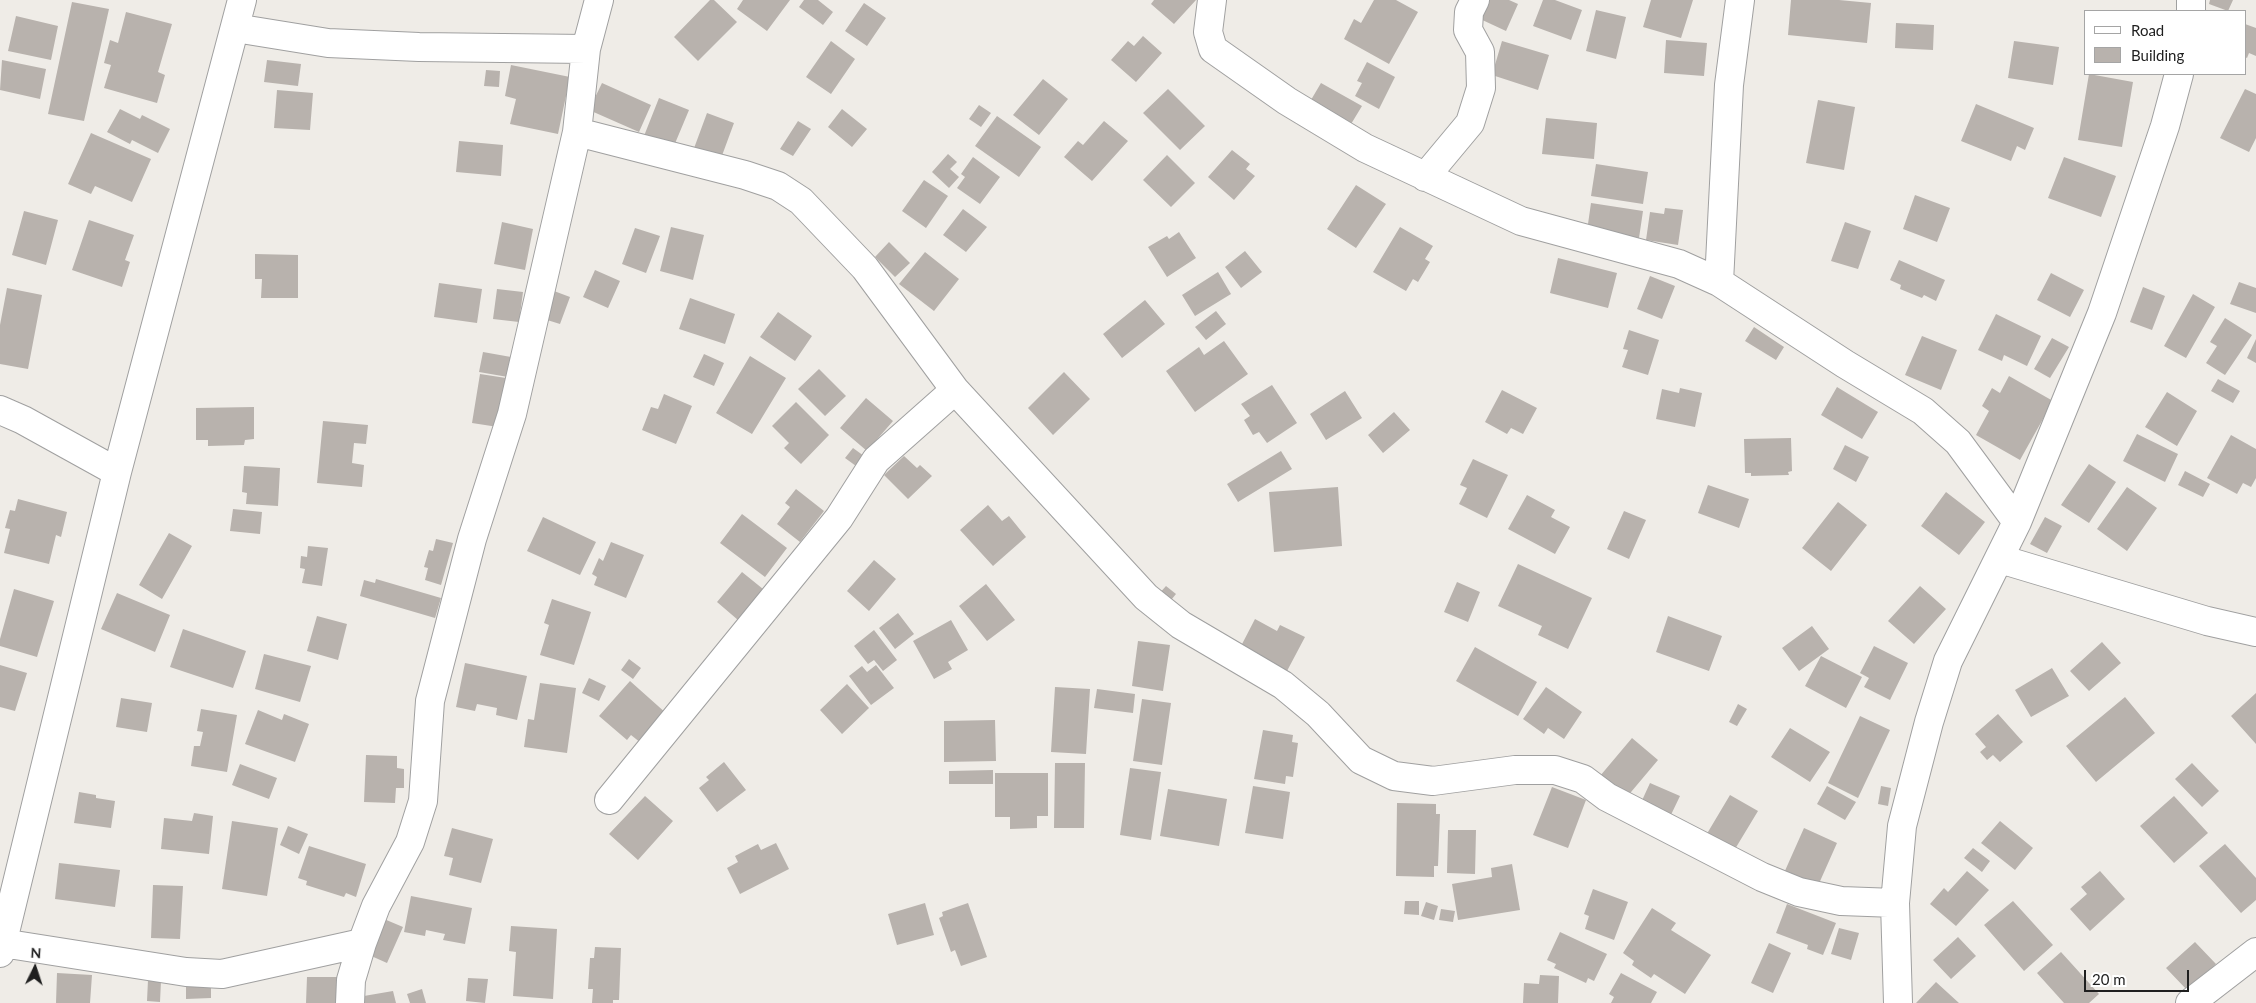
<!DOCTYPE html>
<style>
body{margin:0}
#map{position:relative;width:2256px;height:1003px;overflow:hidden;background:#efece7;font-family:Lato,sans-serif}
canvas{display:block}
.legend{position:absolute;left:2084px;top:10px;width:162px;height:65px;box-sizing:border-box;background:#fff;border:1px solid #a5a5a5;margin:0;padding:6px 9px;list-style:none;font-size:15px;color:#1f1f1f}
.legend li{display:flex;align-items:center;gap:10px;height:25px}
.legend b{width:25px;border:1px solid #a5a5a5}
.north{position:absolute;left:10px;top:943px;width:50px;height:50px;-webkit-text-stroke:4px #fff;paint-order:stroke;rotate:4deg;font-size:14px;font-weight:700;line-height:20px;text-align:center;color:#1f1f1f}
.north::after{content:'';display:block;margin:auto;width:18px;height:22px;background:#1f1f1f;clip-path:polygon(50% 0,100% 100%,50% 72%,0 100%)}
.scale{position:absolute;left:2084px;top:970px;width:105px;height:22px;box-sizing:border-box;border:2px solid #1f1f1f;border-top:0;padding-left:6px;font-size:15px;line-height:18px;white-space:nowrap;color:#1f1f1f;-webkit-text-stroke:4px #fff;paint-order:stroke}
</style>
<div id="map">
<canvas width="2256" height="1003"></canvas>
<ul class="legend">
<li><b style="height:6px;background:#fff"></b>Road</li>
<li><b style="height:14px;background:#b8b2ad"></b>Building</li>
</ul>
<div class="north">N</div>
<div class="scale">20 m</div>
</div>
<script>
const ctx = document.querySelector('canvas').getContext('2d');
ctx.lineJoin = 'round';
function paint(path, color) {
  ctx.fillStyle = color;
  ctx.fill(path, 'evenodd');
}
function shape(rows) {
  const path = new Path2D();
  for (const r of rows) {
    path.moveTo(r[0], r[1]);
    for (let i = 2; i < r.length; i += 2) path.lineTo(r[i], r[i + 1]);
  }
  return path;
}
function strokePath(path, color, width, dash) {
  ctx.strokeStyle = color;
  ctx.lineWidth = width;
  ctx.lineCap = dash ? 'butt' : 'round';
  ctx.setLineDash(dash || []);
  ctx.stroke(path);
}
paint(shape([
 [710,0,714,0,737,22,698,61,674,37],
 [743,0,790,0,767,31,737,9],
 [804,0,818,0,833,12,823,25,799,7],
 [1154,0,1196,0,1174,24,1151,4],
 [1374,0,1396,0,1418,12,1389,64,1344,39,1354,19,1361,23],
 [1486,0,1509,0,1518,4,1506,31,1478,18],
 [1543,0,1555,0,1582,10,1571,40,1533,26],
 [1651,0,1693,0,1681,38,1643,27],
 [1791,0,1839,0,1871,3,1867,43,1788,35],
 [2210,0,2233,0,2228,11,2209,4],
 [72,2,109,9,84,121,48,114],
 [864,3,886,18,867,46,845,31],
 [1596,10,1626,17,1616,59,1586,51],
 [126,12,172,24,158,72,165,75,157,103,104,88,111,65,104,63,110,40,118,43],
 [16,16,58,26,51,60,8,51],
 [1896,23,1934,25,1933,50,1895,48],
 [2245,24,2256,28,2256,56,2249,53,2247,58,2245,57],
 [1143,36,1162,53,1136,82,1111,60,1128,41,1134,46],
 [1666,40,1707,43,1704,76,1664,73],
 [831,41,855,59,831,94,806,77],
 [1502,41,1549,55,1538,90,1492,75],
 [2014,41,2059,47,2053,85,2008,78],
 [2,60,46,69,40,99,0,90],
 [267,60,301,64,298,86,264,82],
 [1367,62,1395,77,1379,109,1355,96,1362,83,1357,81],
 [511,65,570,77,558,134,510,124,516,99,505,96],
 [486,70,500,71,499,87,484,86],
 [2089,74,2133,82,2122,147,2078,140],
 [1043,79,1068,99,1039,135,1013,115],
 [602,83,651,105,639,132,589,110],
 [1321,83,1362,106,1348,129,1308,105],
 [1168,89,1205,126,1180,150,1143,113],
 [2245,89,2256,94,2256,138,2249,152,2220,138],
 [277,90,313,93,310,130,274,128],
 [659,98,689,110,671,153,642,141],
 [1818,100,1855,107,1844,170,1806,163],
 [1976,104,2034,128,2025,150,2017,146,2011,161,1961,141],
 [979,105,991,113,981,127,969,119],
 [120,109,140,119,142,115,170,129,158,153,132,140,130,144,107,132],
 [842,109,867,129,852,147,828,127],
 [707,113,734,123,720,161,693,151],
 [997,116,1041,147,1019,177,975,146],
 [1546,118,1597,123,1594,159,1542,154],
 [798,121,811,129,793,156,780,149],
 [1104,121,1128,141,1092,181,1064,157,1078,141,1083,145],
 [91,133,151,159,132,202,95,186,91,194,68,184],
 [459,141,503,145,501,176,456,172],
 [1232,150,1250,164,1246,169,1255,176,1234,200,1208,177],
 [948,154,957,162,950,169,959,177,949,188,932,172],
 [1167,155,1195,183,1171,207,1143,180],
 [973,157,1000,177,980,204,957,188,965,177,961,174],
 [2064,157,2116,176,2101,217,2048,198],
 [1596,164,1648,172,1643,204,1591,196],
 [924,180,948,196,926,228,902,211],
 [1356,185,1386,204,1356,248,1327,229],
 [1915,195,1950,208,1937,242,1903,229],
 [1591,203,1643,211,1639,238,1587,231],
 [1665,208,1683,210,1678,245,1646,240,1650,212,1664,214],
 [963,209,987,227,966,252,943,235],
 [24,211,58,220,46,265,12,255],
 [89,220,134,235,125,260,130,262,122,287,72,270],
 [502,222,533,229,525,270,494,264],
 [1845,222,1871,231,1858,269,1831,261],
 [671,227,704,235,693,280,660,271],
 [1400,227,1433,246,1425,259,1430,262,1418,282,1413,279,1406,291,1373,272],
 [635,228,660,236,646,273,622,264],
 [1179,232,1196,258,1167,277,1148,247,1167,236,1169,239],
 [889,242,910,263,895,277,875,257],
 [1245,251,1262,272,1241,288,1225,267],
 [925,252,959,279,934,311,899,284],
 [255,254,298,255,298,298,261,298,262,279,255,279],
 [1558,258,1617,273,1608,308,1550,293],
 [1899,260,1945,280,1936,301,1924,295,1922,298,1900,289,1901,285,1890,280],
 [595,270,620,281,608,308,583,297],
 [1218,272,1231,294,1195,316,1182,295],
 [2051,273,2084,290,2070,317,2037,300],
 [1650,276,1675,286,1662,319,1637,309],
 [2239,282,2256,288,2256,313,2230,304],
 [439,283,482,289,477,323,434,317],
 [2143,287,2165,296,2152,330,2130,322],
 [7,288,42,295,28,369,0,364,0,325],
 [497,289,523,292,519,322,493,319],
 [554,291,570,297,560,324,544,319],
 [2193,294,2215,307,2186,358,2164,346],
 [690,298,735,314,725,344,679,329],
 [1145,300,1165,324,1122,358,1103,334],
 [1216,311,1226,324,1206,340,1195,327],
 [778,312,812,336,795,361,760,337],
 [1996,314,2041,336,2027,366,2004,355,2002,361,1978,350],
 [2225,318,2252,335,2225,375,2206,363,2217,346,2210,342],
 [1754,327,1784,347,1776,360,1745,341],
 [1629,330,1659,340,1648,375,1622,367,1628,350,1623,349],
 [1922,336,1957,350,1941,390,1905,375],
 [2052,338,2069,347,2050,378,2034,369],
 [2256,339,2256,363,2247,358],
 [1224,341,1248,374,1195,412,1166,371,1199,347,1204,355],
 [483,352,511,357,508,377,479,372],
 [704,354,724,363,714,386,693,377],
 [750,356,786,378,752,434,716,413],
 [819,369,846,396,825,416,798,389],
 [1064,372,1090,399,1053,435,1028,408],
 [480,374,506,378,498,427,472,423],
 [2009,376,2053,401,2020,460,1976,435,1989,411,1982,406,1992,388,2000,393],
 [2218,379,2240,391,2233,403,2211,391],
 [1272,385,1297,423,1267,443,1259,432,1253,435,1244,420,1250,416,1241,404],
 [1837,387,1878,412,1862,439,1821,415],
 [1680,388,1702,393,1695,427,1656,419,1662,389,1679,393],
 [1502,390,1537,408,1523,434,1511,428,1507,434,1485,422],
 [1345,391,1362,418,1326,440,1310,414],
 [2167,392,2197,411,2177,446,2145,427],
 [664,394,692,406,676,444,642,430,651,407,658,409],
 [866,398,893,421,867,451,840,428],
 [796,402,829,435,801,464,784,448,789,443,772,426],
 [254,407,254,439,245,440,244,445,208,446,208,440,196,440,196,408],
 [1394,412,1410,430,1383,453,1368,435],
 [323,421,368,425,366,444,354,443,352,463,364,465,362,487,317,483],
 [2137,434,2178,454,2165,482,2123,461],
 [2231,435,2256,449,2256,478,2251,487,2243,483,2237,494,2207,478],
 [1791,438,1792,471,1788,472,1789,475,1751,476,1751,473,1745,473,1744,439],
 [1845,445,1869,457,1856,482,1833,469],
 [853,448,864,456,856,466,845,458],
 [1281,451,1292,469,1238,502,1227,484],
 [904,456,917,468,920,465,932,476,908,499,884,475],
 [1473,459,1508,475,1487,518,1459,504,1467,488,1460,485],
 [2089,464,2116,482,2089,523,2061,505],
 [244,466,280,468,278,506,246,504,247,493,242,492],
 [2185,471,2210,484,2203,497,2178,485],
 [1708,485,1749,499,1739,528,1698,513],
 [1338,487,1342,546,1274,552,1269,492],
 [2127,487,2157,508,2127,551,2097,529],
 [796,489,824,511,800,542,777,524,790,507,785,503],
 [1946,492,1985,522,1959,555,1921,526],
 [1527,495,1555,510,1551,517,1570,527,1555,554,1508,529],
 [18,499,67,512,61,537,56,535,49,564,4,553,10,529,5,528,10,510,15,511],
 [1838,502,1867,525,1831,571,1802,548],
 [988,505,1002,521,1009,516,1026,537,993,566,960,530],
 [233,509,262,512,260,534,230,531],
 [1624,511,1646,520,1629,559,1607,549],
 [742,514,787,548,765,577,720,543],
 [543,517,596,542,580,575,527,551],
 [2045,517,2062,526,2047,553,2030,544],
 [169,533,192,546,162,599,139,585],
 [436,539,453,543,441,585,425,580,428,568,424,567,429,550,433,551],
 [611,542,644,555,626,598,594,585,597,577,592,574,599,558,603,561],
 [308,546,328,548,322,586,302,583,305,569,300,568,301,556,307,557],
 [874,560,896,579,869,611,847,591],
 [1518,564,1592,598,1568,649,1538,635,1542,626,1498,606],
 [742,572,763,589,738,620,717,602],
 [376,579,441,598,435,618,360,596,364,580,375,583],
 [1457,582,1480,592,1468,622,1444,612],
 [986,584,1015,620,987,641,959,606],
 [1166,586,1176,594,1167,605,1157,596],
 [1920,586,1946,609,1914,644,1888,621],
 [14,589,54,601,37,657,0,646,0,639],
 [117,593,170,615,155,652,101,629],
 [552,599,591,612,574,665,540,655,549,625,544,623],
 [898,613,914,634,895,649,879,628],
 [317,616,347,624,338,660,307,651],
 [1668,616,1722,636,1709,671,1656,652],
 [1255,619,1277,631,1280,625,1305,637,1287,671,1240,648],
 [951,620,968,650,948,662,952,669,934,679,913,641],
 [1812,626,1829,649,1799,671,1782,648],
 [183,629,246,651,233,688,170,667],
 [874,630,897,660,883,671,874,660,868,664,854,646],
 [1138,641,1170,645,1163,691,1132,686],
 [2102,642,2121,663,2089,691,2070,671],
 [1874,646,1908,663,1890,700,1864,687,1869,678,1860,673],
 [1475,647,1537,682,1518,716,1456,681],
 [264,654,311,666,300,702,255,689],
 [1821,656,1862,677,1846,708,1805,686],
 [629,659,641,668,633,679,621,670],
 [465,663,527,676,517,720,496,715,497,708,477,704,475,711,456,707],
 [0,665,27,673,15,711,0,707],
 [876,665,894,688,871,705,849,676,862,666,867,672],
 [2052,668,2069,696,2031,717,2015,690],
 [589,678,606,686,599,701,582,693],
 [630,681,667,714,641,743,631,735,627,740,599,716],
 [540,683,576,688,567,753,524,747,528,719,534,720],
 [847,684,869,708,842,734,820,710],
 [1055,687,1090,689,1086,754,1051,752],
 [1546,687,1582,712,1564,739,1548,728,1544,734,1523,719],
 [1097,689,1135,694,1133,713,1094,708],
 [2256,693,2256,744,2231,716],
 [2125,697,2155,733,2096,782,2066,746],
 [121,698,152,703,147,732,116,727],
 [1142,699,1171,703,1162,765,1133,761],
 [1738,704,1747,709,1737,726,1729,722],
 [201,709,237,715,227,772,191,766,194,746,200,746,203,732,197,731],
 [258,710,282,720,284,714,309,724,295,762,245,744],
 [1998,714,2023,742,2000,762,1993,755,1987,760,1980,752,1986,747,1975,734],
 [1860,716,1890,730,1858,798,1828,783],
 [995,720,996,761,944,762,944,721],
 [1790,728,1830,752,1810,782,1771,757],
 [1263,730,1293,735,1292,742,1298,743,1293,777,1286,776,1285,784,1254,779],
 [1632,738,1658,760,1626,798,1600,776],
 [366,755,397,756,397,768,404,769,404,788,396,788,395,803,364,802],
 [724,762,746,790,717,812,699,788,709,780,706,777],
 [1055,763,1085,763,1084,828,1054,828],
 [2192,763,2219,791,2202,807,2175,779],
 [240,764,277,778,269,799,232,785],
 [1130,768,1161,772,1151,840,1120,835],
 [993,770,993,784,949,784,949,771],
 [995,773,1048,773,1048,816,1037,816,1037,828,1010,829,1010,817,995,817],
 [1650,783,1680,796,1668,821,1639,807],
 [1253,786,1290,792,1283,839,1245,833],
 [1827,786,1856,802,1845,820,1817,804],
 [1881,786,1891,788,1888,806,1878,804],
 [1552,787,1586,800,1568,848,1533,835],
 [1168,789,1227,799,1219,846,1160,836],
 [79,792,96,795,96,798,115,801,111,828,74,823],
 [1730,795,1758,811,1732,854,1705,837],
 [645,796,673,821,638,860,609,834],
 [2174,796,2208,833,2174,863,2140,826],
 [1397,803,1436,804,1436,814,1440,814,1438,866,1434,866,1434,877,1396,876],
 [194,813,213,816,209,854,161,849,164,818,192,821],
 [232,821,278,828,267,896,222,889],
 [2000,821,2033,848,2015,870,1981,843],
 [288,826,308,834,299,854,280,845],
 [452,828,493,839,481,883,449,875,453,858,444,856],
 [1804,828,1837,843,1817,888,1784,873],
 [1448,830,1476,830,1475,874,1447,873],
 [776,843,789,869,740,894,727,868,738,862,735,856,758,844,761,850],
 [2225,844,2256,878,2256,900,2241,913,2199,866],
 [309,846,366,864,356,897,346,893,344,897,306,885,307,881,298,878],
 [1973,848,1990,861,1982,872,1964,858],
 [59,863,120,870,115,907,55,899],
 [1512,864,1520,910,1458,920,1452,884,1492,877,1491,868],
 [1967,871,1989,890,1956,926,1930,904,1944,888,1948,892],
 [2100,871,2125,899,2090,931,2070,909,2087,894,2081,887],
 [153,885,183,886,180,939,151,938],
 [1593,889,1628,902,1614,940,1585,929,1589,916,1584,914],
 [411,896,472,908,465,944,443,940,445,934,426,930,425,936,404,932],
 [1405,901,1419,901,1419,915,1404,914],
 [2013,901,2053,945,2024,971,1984,925],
 [1426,902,1438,906,1434,920,1421,916],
 [925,903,934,935,897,945,888,914],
 [968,903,987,957,961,966,955,950,951,952,939,918,943,916,942,912],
 [1787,904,1836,923,1823,955,1807,949,1808,945,1776,933],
 [1652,908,1676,923,1671,930,1711,955,1685,994,1654,974,1651,978,1632,965,1634,961,1623,953],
 [1441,909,1455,911,1453,922,1439,920],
 [384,919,403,927,387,963,369,955],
 [511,926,557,929,553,999,513,996,516,952,509,951],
 [1839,928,1859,933,1851,960,1831,954],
 [1560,932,1607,954,1594,981,1588,978,1586,983,1554,968,1556,964,1547,960],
 [1958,937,1976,956,1951,979,1933,960],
 [2195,942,2216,964,2187,990,2166,968],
 [1769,943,1791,953,1773,993,1751,983],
 [595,947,621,948,619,1000,613,1000,613,1003,592,1003,593,989,588,989,590,958,594,958],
 [2061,952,2099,994,2089,1003,2064,1003,2037,973],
 [57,973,92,975,90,1003,56,1003],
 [1621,973,1657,992,1651,1003,1611,1003,1614,997,1609,994],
 [1540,975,1559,976,1558,1003,1523,1003,1524,983,1539,984],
 [307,977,340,977,340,1003,306,1003],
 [468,978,488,979,485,1003,466,1001],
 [148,980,161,981,160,1002,147,1001],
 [1936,982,1959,1003,1916,1003],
 [211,984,211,998,186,999,186,985],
 [422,989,426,1003,410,1003,407,994],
 [393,991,396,1003,359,1003,358,997]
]), '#b8b2ad');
const minor = shape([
 [1212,0,1208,32,1213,49,1287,101,1365,148,1521,221,1679,264,1719,282,1845,364,1923,411,1958,442,2017,522],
 [2191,11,2191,0],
 [235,28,328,43,419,47,586,49],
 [577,132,745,175,778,186,801,201,865,268,955,390,1146,597,1181,625,1283,685,1318,714,1361,760,1394,776,1433,781,1515,770,1555,770,1583,779,1607,797,1762,877,1799,892,1841,901,1895,903],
 [1425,177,1470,123,1481,88,1480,52,1468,30,1469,12,1475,0],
 [1719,282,1729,85,1740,0],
 [0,410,23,420,117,472],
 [2000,559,2207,621,2256,632],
 [609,800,839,518,876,460,955,390],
 [2,943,186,972,222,974,362,943],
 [0,953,117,472,242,0],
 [350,1003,351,980,362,943,376,906,410,842,423,801,430,701,472,539,512,414,577,132,586,49,599,0],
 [1898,1003,1895,903,1902,826,1929,722,1948,661,2017,522,2102,313,2165,126,2179,74],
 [2190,1003,2256,952]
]);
strokePath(minor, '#a0a0a0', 30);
strokePath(minor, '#fff', 28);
</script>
